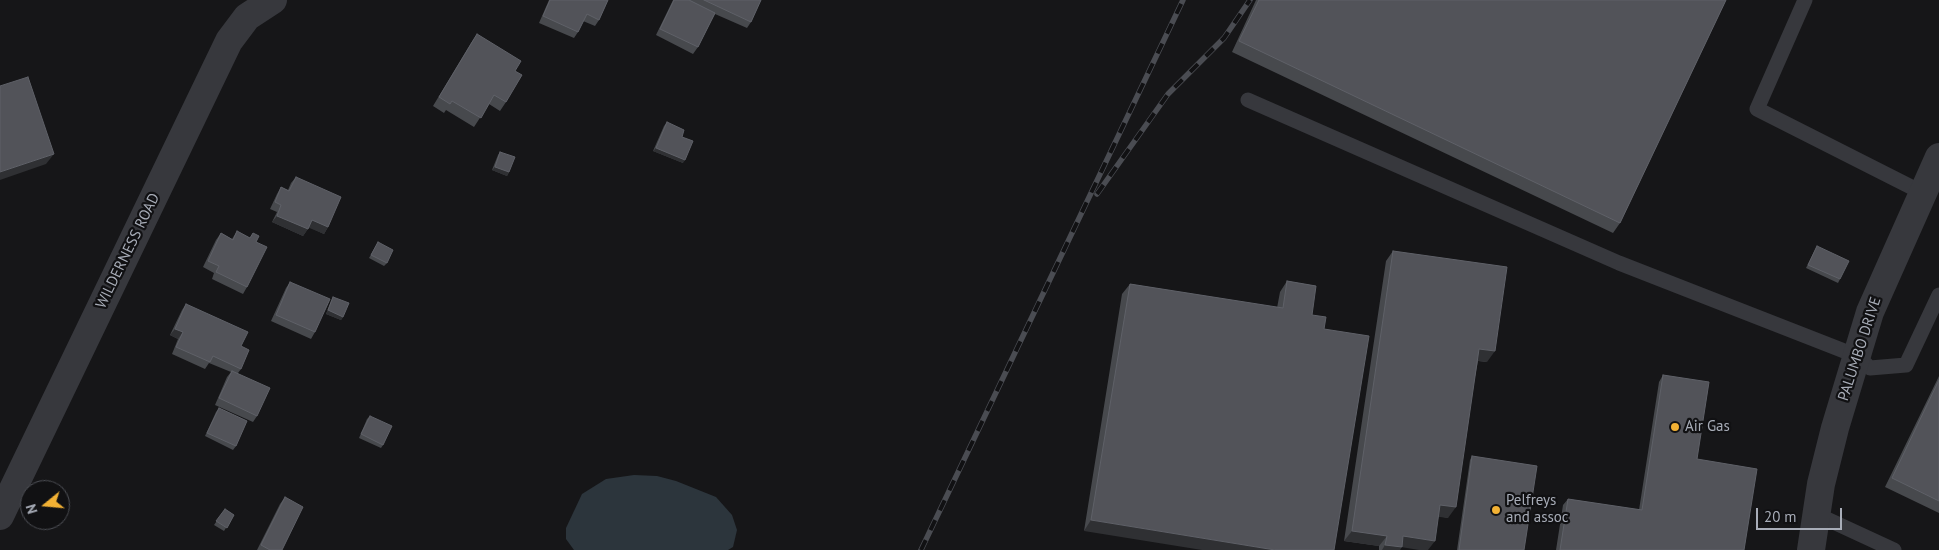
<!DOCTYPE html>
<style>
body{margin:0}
#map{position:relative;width:1939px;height:550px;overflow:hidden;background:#161618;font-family:"PT Sans",sans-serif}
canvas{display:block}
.north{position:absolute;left:20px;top:480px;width:50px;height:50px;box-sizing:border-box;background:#111113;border:1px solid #4d4f55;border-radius:50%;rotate:253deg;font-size:14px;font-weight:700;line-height:20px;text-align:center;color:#a8adb8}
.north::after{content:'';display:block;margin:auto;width:18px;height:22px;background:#f2b134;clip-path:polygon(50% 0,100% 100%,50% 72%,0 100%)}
.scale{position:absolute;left:1756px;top:508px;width:86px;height:22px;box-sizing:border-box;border:2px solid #a8adb8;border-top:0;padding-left:6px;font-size:15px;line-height:18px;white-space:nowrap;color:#a8adb8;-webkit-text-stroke:4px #111113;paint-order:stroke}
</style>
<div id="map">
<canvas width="1939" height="550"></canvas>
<div class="north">N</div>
<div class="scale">20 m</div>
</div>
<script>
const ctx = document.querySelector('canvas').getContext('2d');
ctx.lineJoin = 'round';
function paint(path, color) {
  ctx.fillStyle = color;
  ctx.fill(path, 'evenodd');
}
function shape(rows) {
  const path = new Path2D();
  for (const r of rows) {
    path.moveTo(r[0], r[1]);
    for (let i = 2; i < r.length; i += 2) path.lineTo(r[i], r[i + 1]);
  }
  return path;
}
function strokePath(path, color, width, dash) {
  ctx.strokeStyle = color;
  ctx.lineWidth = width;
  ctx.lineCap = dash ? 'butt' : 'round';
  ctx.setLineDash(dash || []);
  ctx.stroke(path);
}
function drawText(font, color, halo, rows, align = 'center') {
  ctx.font = font + ' "PT Sans",sans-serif';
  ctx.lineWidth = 4.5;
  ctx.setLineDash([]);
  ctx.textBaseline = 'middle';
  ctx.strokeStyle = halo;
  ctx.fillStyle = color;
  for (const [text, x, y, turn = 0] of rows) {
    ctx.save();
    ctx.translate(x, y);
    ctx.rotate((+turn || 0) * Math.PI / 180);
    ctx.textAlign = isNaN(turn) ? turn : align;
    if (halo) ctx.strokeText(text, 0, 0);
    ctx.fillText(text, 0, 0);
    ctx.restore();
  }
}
paint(shape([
 [634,475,657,476,676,481,716,497,732,515,737,530,733,547,728,550,574,550,566,539,566,528,582,494,606,479]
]), '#2c353c');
strokePath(shape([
 [1805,0,1757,109,1923,193],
 [1248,100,1619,263,1857,356,1870,368,1906,365,1939,295],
 [1816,514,1894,550]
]), '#37383d', 15);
strokePath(shape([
 [0,516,229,41,247,17,273,0]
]), '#37383d', 28);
strokePath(shape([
 [1811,550,1821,484,1835,428,1870,312,1939,157]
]), '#37383d', 28);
const rail = shape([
 [1097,194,1168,94,1224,38,1250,0],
 [921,550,1183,0]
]);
strokePath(rail, '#4a4c52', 5.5);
strokePath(rail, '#111113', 4, [11]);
paint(shape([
 [549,0,608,0,599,20,595,26,583,21,578,32,574,38,539,23],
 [673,0,761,0,751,22,747,28,715,14,698,47,693,54,656,35],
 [1256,0,1726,0,1620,223,1613,233,1232,52],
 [477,34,506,102,500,111,489,104,474,127,446,110,444,113,433,106,471,43],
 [667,122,682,137,683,163,653,151,664,126],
 [500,152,509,172,507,176,492,170,498,155],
 [296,177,328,227,324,234,309,227,303,236,272,222,277,212,270,209,277,194,281,187,288,190,291,183],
 [237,231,250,238,253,233,256,242,247,287,243,294,212,279,214,273,203,267,216,240,221,233,232,239],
 [378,242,387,263,384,266,369,258],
 [1817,246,1840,279,1838,283,1806,268],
 [1393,251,1487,362,1478,361,1448,518,1438,516,1401,547,1400,550,1379,550,1379,546,1344,541,1386,261],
 [1287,281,1316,286,1084,531,1122,294,1130,284,1277,308,1280,292],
 [290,282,315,332,311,339,271,321,286,288],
 [333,297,343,317,341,320,326,314,331,301],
 [186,304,241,346,241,369,238,373,257,416,253,422,215,405,227,377,231,372,209,363,205,369,172,354,178,339,170,335,182,310],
 [1663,375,1697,459,1744,550,1556,550,1563,505,1568,499,1639,510,1659,382],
 [1939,376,1939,513,1885,487],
 [219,408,236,446,233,450,205,436,216,412],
 [370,416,383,445,381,448,359,438,367,419],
 [1472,456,1524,550,1457,550,1470,460],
 [285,497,282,550,257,550,280,504],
 [225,509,234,515,224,531,214,525]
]), '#47494d');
paint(shape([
 [656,148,685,160,683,163,653,151],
 [54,154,46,164,0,180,0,172],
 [495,167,509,172,507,176,492,170],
 [277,216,308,229,303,236,272,222],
 [312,220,328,227,324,234,307,227],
 [328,310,343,317,341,320,326,314],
 [175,329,183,332,178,339,170,335],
 [1479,349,1495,351,1487,362,1472,360],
 [1440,505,1456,507,1448,518,1432,516],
 [1091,520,1275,550,1202,550,1084,531],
 [1352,531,1387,536,1379,546,1344,541],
 [1403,536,1435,541,1428,550,1419,550,1401,547,1400,550,1382,550,1385,545]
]), '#2f3033');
const building = shape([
 [550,0,608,0,599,20,587,14,578,32,543,16,550,0],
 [674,0,689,0,715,13,698,47,660,29,674,0],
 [704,0,761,0,751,22,704,0],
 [1259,0,1726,0,1620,223,1239,41,1259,0],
 [477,34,521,61,515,71,522,75,506,102,494,95,481,118,452,101,450,104,439,97,477,34],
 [28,77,54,154,0,172,0,86,28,77],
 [667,122,684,130,682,137,693,141,685,160,656,148,667,122],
 [500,152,515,157,509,172,495,167,500,152],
 [296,177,341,197,328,227,312,220,308,229,277,216,281,205,275,202,281,187,289,191,296,177],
 [237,231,250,238,253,233,259,236,256,242,267,247,247,287,216,272,219,266,208,261,221,233,233,240,237,231],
 [378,242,393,250,387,263,371,255,378,242],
 [1817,246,1849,261,1840,279,1808,265,1817,246],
 [1393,251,1507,267,1495,351,1479,349,1456,507,1440,505,1435,541,1403,536,1402,547,1385,545,1387,536,1352,531,1393,251],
 [1287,281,1316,286,1312,315,1326,317,1324,329,1369,336,1334,550,1275,550,1091,520,1130,284,1283,308,1287,281],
 [290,282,330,299,315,332,276,315,290,282],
 [333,297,349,303,343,317,328,310,333,297],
 [186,304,248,332,241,346,249,350,241,369,213,356,210,362,176,347,183,332,175,329,186,304],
 [232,371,270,388,257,416,219,398,232,371],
 [1663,375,1709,382,1697,459,1757,469,1744,550,1560,550,1568,499,1642,510,1663,375],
 [1939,380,1939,501,1892,478,1939,380],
 [219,408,247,421,236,446,207,433,219,408],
 [370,416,392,426,383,445,361,434,370,416],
 [1472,456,1537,466,1524,550,1459,550,1472,456],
 [285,497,303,507,282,550,270,550,261,545,285,497],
 [225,509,234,515,227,528,216,521,225,509]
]);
paint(building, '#525359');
strokePath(building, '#5f6168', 1);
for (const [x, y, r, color] of [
 [1675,427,5,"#f2b134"],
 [1496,510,5,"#f2b134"]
]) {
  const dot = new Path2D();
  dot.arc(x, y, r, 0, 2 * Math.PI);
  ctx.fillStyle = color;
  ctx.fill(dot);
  strokePath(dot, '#111113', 2);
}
drawText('15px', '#a8adb8', '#111113', [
 ["WILDERNESS ROAD",128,251,-64],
 ["PALUMBO DRIVE",1860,349,-72]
]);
drawText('15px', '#a8adb8', '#111113', [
 ["Air Gas",1685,427],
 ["Pelfreys",1506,501],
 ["and assoc",1506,518]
], 'left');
</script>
